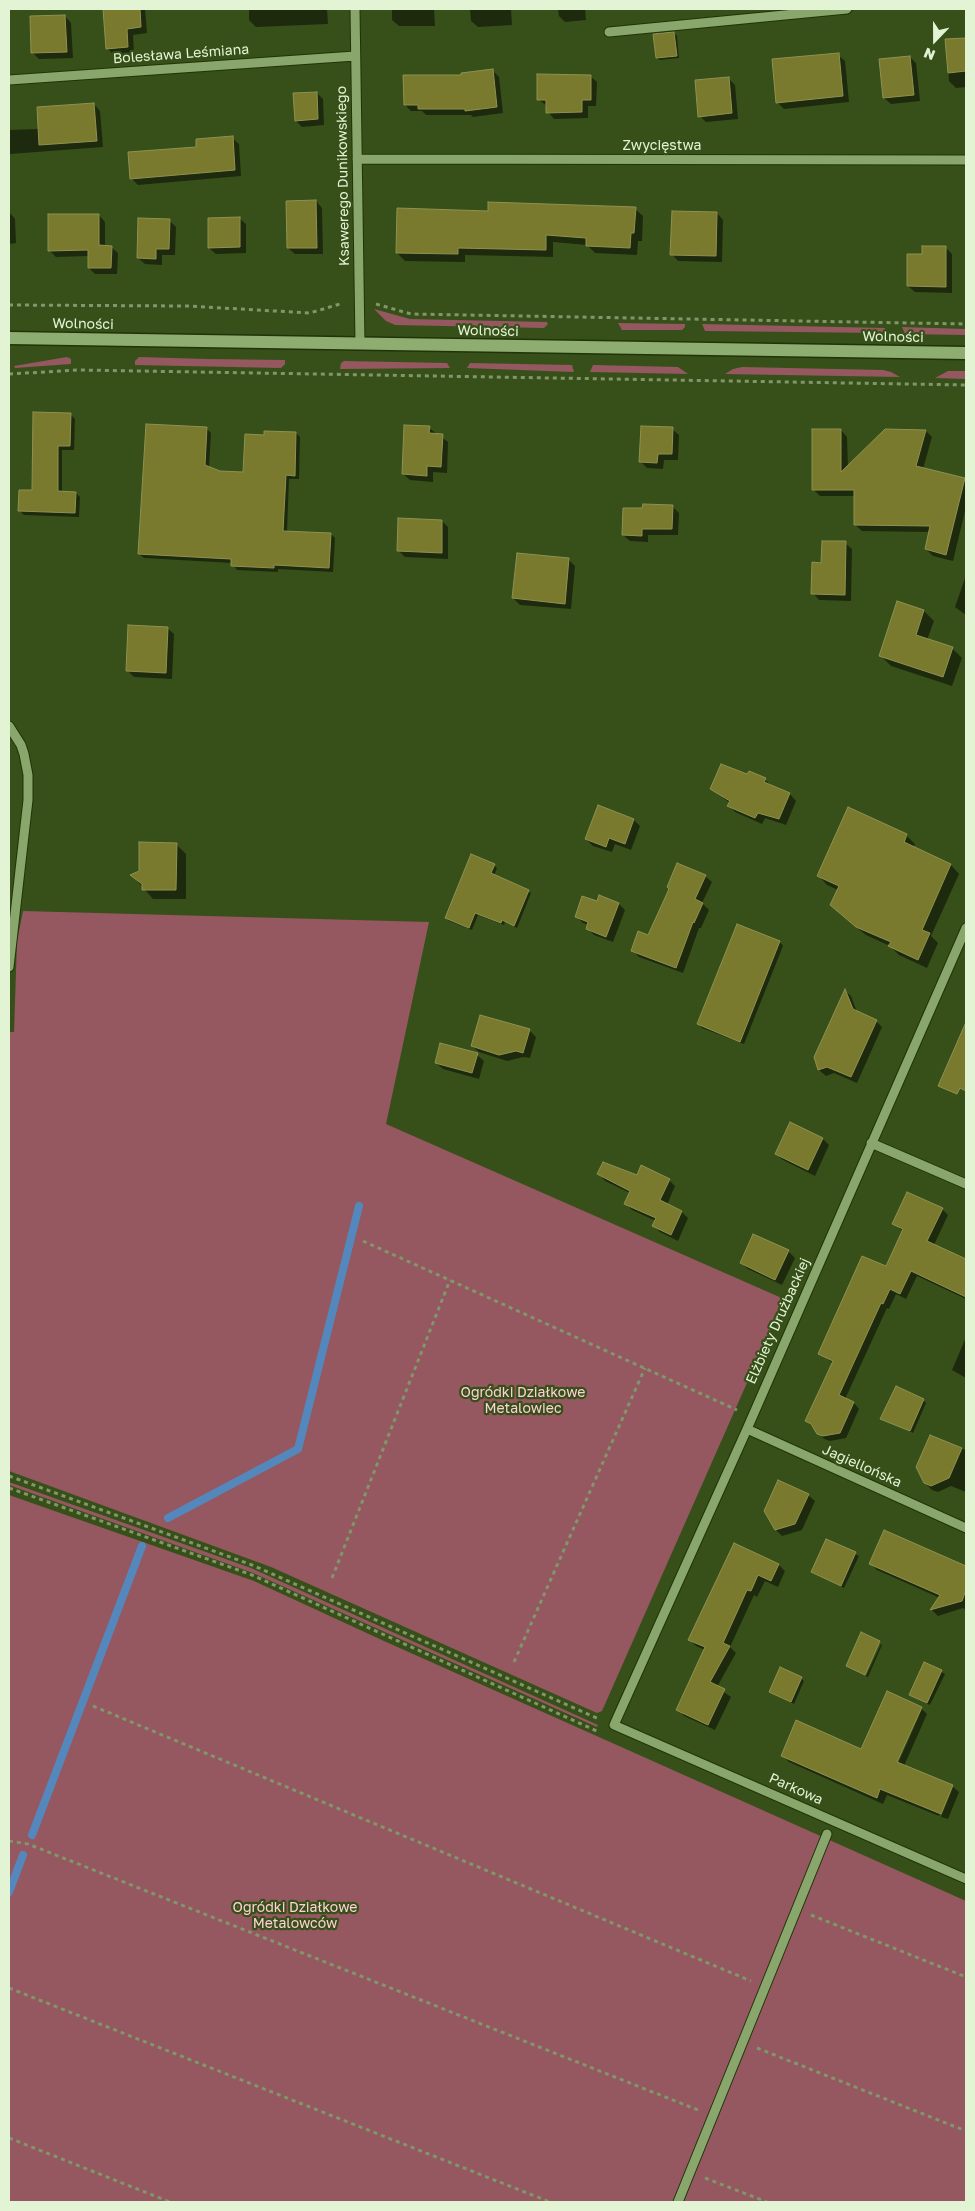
<!DOCTYPE html>
<meta charset="utf-8">
<style>
body{margin:0}
#map{position:relative;width:975px;height:2211px;overflow:hidden;background:#375019;font-family:"Golos Text",sans-serif}
canvas{display:block}
.frame{position:absolute;inset:0;border:10px solid #e3f4d5;pointer-events:none}
.north{position:absolute;left:910px;top:15px;width:50px;height:50px;-webkit-text-stroke:4px #375019;paint-order:stroke;rotate:202deg;font-size:14px;font-weight:700;line-height:20px;text-align:center;color:#e3f4d5}
.north::after{content:'';display:block;margin:auto;width:18px;height:22px;background:#e3f4d5;clip-path:polygon(50% 0,100% 100%,50% 72%,0 100%)}
</style>
<div id="map">
<canvas width="975" height="2211"></canvas>
<div class="frame"></div>
<div class="north">N</div>
</div>
<script>
const ctx = document.querySelector('canvas').getContext('2d');
ctx.lineJoin = 'round';
function paint(path, color) {
  ctx.fillStyle = color;
  ctx.fill(path, 'evenodd');
}
function shape(rows) {
  const path = new Path2D();
  for (const r of rows) {
    path.moveTo(r[0], r[1]);
    for (let i = 2; i < r.length; i += 2) path.lineTo(r[i], r[i + 1]);
  }
  return path;
}
function strokePath(path, color, width, dash) {
  ctx.strokeStyle = color;
  ctx.lineWidth = width;
  ctx.lineCap = dash ? 'butt' : 'round';
  ctx.setLineDash(dash || []);
  ctx.stroke(path);
}
function drawText(font, color, halo, rows, align = 'center') {
  ctx.font = font + ' "Golos Text",sans-serif';
  ctx.lineWidth = 4.5;
  ctx.setLineDash([]);
  ctx.textBaseline = 'middle';
  ctx.strokeStyle = halo;
  ctx.fillStyle = color;
  for (const [text, x, y, turn = 0] of rows) {
    ctx.save();
    ctx.translate(x, y);
    ctx.rotate((+turn || 0) * Math.PI / 180);
    ctx.textAlign = isNaN(turn) ? turn : align;
    if (halo) ctx.strokeText(text, 0, 0);
    ctx.fillText(text, 0, 0);
    ctx.restore();
  }
}
paint(shape([
 [374,309,410,319,547,322,548,324,544,328,395,325,386,321],
 [618,323,685,324,685,327,682,330,622,330],
 [702,324,885,328,885,330,881,333,705,331],
 [902,327,966,329,966,335,905,334],
 [67,357,71,359,71,364,15,368,14,366],
 [139,357,207,359,285,360,285,364,281,368,135,365,135,361],
 [344,361,447,363,450,368,340,369,341,363],
 [470,363,572,365,574,372,467,368],
 [593,365,678,367,688,374,590,372],
 [742,367,883,370,891,372,900,377,725,374,733,369],
 [948,371,966,371,966,379,935,378],
 [23,911,429,922,386,1124,784,1299,602,1711,597,1713,271,1567,9,1471,9,1032,14,1032,17,941],
 [9,1482,251,1568,598,1725,597,1727,253,1573,9,1485],
 [9,1495,254,1581,384,1641,966,1901,966,2202,9,2202]
]), '#955760');
paint(shape([
 [104,9,145,9,147,33,133,35,134,53,114,55,107,48],
 [249,9,327,9,328,24,256,27,249,20],
 [392,9,434,9,435,26,399,26,392,20],
 [470,9,511,9,512,25,478,27,471,21],
 [558,9,585,9,586,20,565,22,559,16],
 [65,16,71,23,73,58,39,59,33,53],
 [674,33,677,36,679,58,660,60,657,58],
 [966,39,966,87,956,88,949,81,946,41],
 [838,55,845,61,849,102,784,109,777,102],
 [910,57,916,63,920,101,891,104,884,98],
 [492,70,499,77,503,113,473,117,471,115,426,115,422,111,411,111,405,105,462,76],
 [590,76,597,82,596,106,588,106,588,118,554,119,548,112,547,106,538,99],
 [728,78,735,85,738,119,706,122,700,116],
 [317,93,323,99,324,125,302,127,296,121],
 [94,104,100,111,103,147,10,154,9,158,9,130,39,129],
 [232,138,239,144,241,176,138,185,131,178,198,149],
 [316,201,322,208,323,254,295,254,288,248],
 [635,209,643,216,642,241,638,241,637,255,595,253,587,245,553,242,553,257,465,255,465,262,405,261,397,253,489,212],
 [9,212,15,219,16,243,9,244],
 [717,213,723,220,722,262,678,261,672,254],
 [99,215,105,222,105,247,111,247,118,253,117,274,95,274,89,268,89,256,56,257,49,250],
 [239,218,246,224,246,253,216,254,209,248],
 [169,220,176,227,175,255,162,255,162,265,145,264,138,258],
 [946,248,952,254,952,293,915,292,908,286,923,255],
 [70,414,75,419,74,450,62,450,62,492,76,493,80,497,79,517,24,515,19,510,33,492],
 [206,428,211,433,209,468,220,472,244,473,296,433,300,437,299,479,289,479,287,532,331,534,335,538,333,572,278,569,278,572,237,570,232,563,144,558,139,554],
 [429,428,448,442,447,473,433,472,433,482,410,480,403,474],
 [672,429,679,435,678,460,664,460,663,469,647,468,641,462],
 [841,430,847,437,848,468,926,431,932,437,923,469,966,481,966,507,953,561,933,556,926,549,930,532,862,531,855,525,856,496,820,496,813,489],
 [672,506,679,513,678,535,648,535,648,542,630,541,623,535],
 [442,521,448,527,448,559,405,557,398,550],
 [845,543,852,549,851,601,819,600,813,593,823,564],
 [518,555,569,560,575,566,571,609,520,605,513,598],
 [965,578,966,578,966,615,955,607],
 [898,603,924,611,934,621,927,640,952,648,962,658,952,686,891,666,881,656],
 [167,628,174,634,172,679,134,677,128,671],
 [748,776,765,780,772,786,790,794,796,801,786,825,765,818,762,824,735,812,729,806,730,803,712,789],
 [599,806,634,820,640,826,631,850,615,844,612,852,593,846,586,839],
 [906,835,915,844,913,848,951,865,959,874,931,936,938,943,927,968,899,955,890,946,866,935,840,914,832,905,838,890,827,885,819,876],
 [904,837,907,837,902,849],
 [176,844,186,854,186,899,153,899,132,875],
 [494,865,497,868,494,876,531,893,517,928,505,922,504,925,478,915,472,930,449,921,446,918],
 [705,876,712,882,702,903,709,910,701,928,699,928,683,973,639,957,633,951],
 [598,903,619,904,625,910,613,942,594,935,588,929,589,925,583,923,576,916],
 [780,942,783,946,744,1044,702,1028,698,1024],
 [845,991,851,996,857,1012,876,1021,882,1027,857,1083,834,1073,826,1076,819,1070,815,1058],
 [529,1030,536,1037,530,1058,523,1057,507,1061,479,1052,472,1046],
 [477,1055,484,1061,479,1079,443,1069,436,1063],
 [823,1139,829,1145,815,1176,783,1160,776,1154],
 [599,1174,669,1180,675,1186,667,1205,682,1212,688,1218,678,1241,660,1232,654,1226,656,1221,632,1210,626,1204,630,1193,605,1181],
 [942,1209,948,1215,934,1245,966,1260,966,1299,917,1276,906,1299,896,1294,889,1309,887,1308,845,1399,854,1403,859,1409,846,1438,830,1441,824,1439,807,1421,833,1363,820,1354,887,1268,903,1231,894,1224],
 [788,1251,795,1258,782,1285,748,1269,741,1263],
 [966,1337,966,1378,952,1370],
 [923,1400,926,1403,913,1433,882,1418],
 [930,1436,966,1450,966,1492,951,1486,938,1492,932,1490,925,1483],
 [808,1495,815,1501,802,1530,782,1536,776,1530],
 [885,1532,966,1568,966,1610,963,1608,938,1616,932,1610,940,1598,877,1570,870,1563],
 [827,1541,859,1556,844,1588,812,1571],
 [734,1544,779,1565,785,1571,778,1587,765,1581,757,1597,754,1595,730,1647,736,1653,717,1687,731,1697,715,1730,684,1716,678,1709,705,1650,696,1646,689,1639],
 [881,1644,882,1645,868,1677,866,1676],
 [924,1663,945,1674,930,1705,910,1695],
 [801,1678,804,1681,794,1704,770,1692],
 [887,1693,922,1709,919,1709,893,1767,896,1768,922,1709,927,1714,904,1766,952,1786,959,1792,948,1819,941,1817,953,1787,951,1787,939,1816,887,1795,883,1804,789,1762,782,1755,797,1722,862,1751]
]), '#0007');
strokePath(shape([
 [168,1518,298,1449,359,1206],
 [32,1835,142,1546],
 [9,1892,23,1855]
]), '#5488bd', 8);
const building = shape([
 [103,9,140,9,141,27,127,29,128,47,106,49,103,9],
 [65,15,67,52,31,53,30,16,65,15],
 [674,32,677,56,656,58,653,34,674,32],
 [966,38,966,71,948,73,945,39,966,38],
 [839,53,843,96,776,103,772,59,839,53],
 [910,56,914,95,883,98,879,59,910,56],
 [493,69,497,107,465,111,465,109,418,109,418,105,404,105,403,75,461,75,461,73,493,69],
 [537,74,591,75,591,100,582,100,582,112,546,113,546,100,537,100,537,74],
 [729,77,732,113,698,117,695,80,729,77],
 [317,92,318,119,295,121,293,93,317,92],
 [94,103,97,141,39,145,37,107,94,103],
 [233,136,235,170,130,179,128,152,196,147,196,139,233,136],
 [316,200,317,248,287,248,286,201,316,200],
 [488,202,636,207,634,233,631,233,630,248,586,246,586,238,546,235,546,250,458,248,458,254,396,253,397,208,488,211,488,202],
 [672,211,717,212,716,256,670,255,672,211],
 [48,214,99,214,99,245,112,246,111,268,88,268,88,250,48,251,48,214],
 [240,217,240,247,208,248,208,218,240,217],
 [138,218,170,219,169,249,156,249,156,259,137,258,138,218],
 [922,246,946,246,946,287,907,286,907,254,922,254,922,246],
 [33,412,71,413,70,446,58,446,58,491,76,492,75,513,18,511,19,490,32,490,33,412],
 [146,424,207,427,205,465,220,471,243,472,245,434,264,435,264,431,296,432,295,476,286,475,283,531,331,533,329,568,274,565,274,568,231,566,231,559,138,554,146,424],
 [404,425,430,426,429,433,443,434,441,467,427,466,427,476,402,474,404,425],
 [641,426,673,427,672,454,658,454,657,463,639,462,641,426],
 [812,429,841,429,841,472,885,429,926,430,916,466,965,478,946,555,925,549,930,526,854,525,854,490,812,490,812,429],
 [643,504,673,505,672,529,642,529,642,536,622,535,623,508,642,508,643,504],
 [398,518,442,520,442,553,397,551,398,518],
 [822,541,846,541,845,595,811,594,812,562,821,563,822,541],
 [517,553,569,558,565,604,512,598,517,553],
 [897,601,924,610,916,635,953,647,943,677,879,656,897,601],
 [128,625,168,627,166,673,126,671,128,625],
 [721,764,747,774,749,771,766,778,764,782,790,793,779,819,758,813,755,818,727,806,730,801,710,789,721,764],
 [598,805,634,819,625,844,609,838,606,847,585,839,598,805],
 [848,807,907,834,904,842,951,864,922,930,930,933,918,960,888,946,891,942,856,927,830,905,839,886,817,876,848,807],
 [139,842,177,843,176,890,142,890,142,884,130,875,139,871,139,842],
 [471,854,495,864,491,873,529,890,514,926,502,920,501,923,475,913,469,928,445,918,471,854],
 [677,863,706,875,695,899,703,903,694,923,693,922,676,968,631,951,638,931,648,935,669,889,667,887,677,863],
 [599,895,619,903,606,937,586,929,588,922,575,917,582,896,597,901,599,895],
 [737,924,780,941,740,1042,697,1024,737,924],
 [845,989,853,1009,877,1020,851,1077,827,1067,818,1070,814,1057,845,989],
 [480,1015,530,1029,523,1053,516,1051,499,1055,471,1046,480,1015],
 [966,1022,966,1091,960,1088,957,1094,938,1086,966,1022],
 [440,1043,478,1053,472,1073,435,1063,440,1043],
 [790,1122,823,1138,808,1170,775,1154,790,1122],
 [603,1162,637,1175,641,1165,670,1179,660,1200,682,1211,671,1235,652,1226,656,1218,624,1204,630,1191,597,1174,603,1162],
 [907,1192,943,1208,927,1241,966,1259,966,1297,911,1271,900,1294,890,1289,883,1304,881,1303,839,1395,854,1402,840,1433,823,1436,817,1434,811,1424,805,1421,833,1361,818,1354,862,1256,886,1266,903,1229,892,1224,907,1192],
 [753,1234,789,1250,775,1280,740,1263,753,1234],
 [896,1386,924,1399,910,1431,880,1419,896,1386],
 [930,1435,962,1448,949,1478,931,1486,924,1483,916,1467,930,1435],
 [778,1480,809,1494,795,1524,775,1530,764,1511,778,1480],
 [884,1530,966,1566,966,1590,962,1601,930,1610,940,1595,869,1564,884,1530],
 [826,1539,856,1552,841,1586,811,1572,826,1539],
 [734,1543,779,1564,771,1581,758,1575,751,1591,747,1590,723,1643,730,1646,710,1682,725,1689,708,1725,676,1710,705,1647,688,1640,734,1543],
 [861,1632,880,1641,865,1675,846,1666,861,1632],
 [924,1662,942,1670,927,1703,909,1695,924,1662],
 [780,1667,802,1677,791,1702,769,1692,780,1667],
 [887,1691,922,1707,897,1762,953,1785,941,1814,880,1789,877,1798,781,1756,796,1720,861,1749,887,1691]
]);
paint(building, '#797a2e');
strokePath(building, '#8f9151', 1);
const minor = shape([
 [355,9,360,344],
 [609,32,847,9],
 [9,80,355,56],
 [357,159,966,160],
 [9,726,21,745,24,754,28,775,28,800,9,967],
 [966,928,747,1429,614,1725,966,1879],
 [871,1143,966,1184],
 [747,1429,966,1528],
 [678,2202,827,1834]
]);
const major = shape([
 [9,338,966,353]
]);
strokePath(minor, '#213409', 11);
strokePath(major, '#213409', 15);
strokePath(shape([
 [376,304,411,314,966,324],
 [9,305,187,306,310,313,343,303],
 [9,374,79,370,966,385],
 [363,1241,737,1410],
 [9,1476,252,1565,599,1719],
 [9,1488,252,1575,599,1732],
 [332,1578,450,1280],
 [514,1662,645,1368],
 [93,1706,751,1981],
 [9,1841,28,1844,698,2110],
 [811,1915,966,1977],
 [9,1988,550,2202],
 [757,2048,966,2131],
 [9,2138,170,2202],
 [705,2178,767,2202]
]), '#81966a', 3, [4, 4]);
strokePath(minor, '#89a66c', 9);
strokePath(major, '#8ead70', 12);
drawText('14px', '#e3f4d5', '#375019', [
 ["Bolesława Leśmiana",181,54,-4],
 ["Zwycięstwa",662,146],
 ["Ksawerego Dunikowskiego",343,176,-91],
 ["Wolności",83,324,1],
 ["Wolności",488,331,1],
 ["Wolności",893,337,1],
 ["Elżbiety Drużbackiej",778,1321,-66],
 ["Jagiellońska",862,1466,24],
 ["Parkowa",796,1789,24]
]);
drawText('14px', '#fed1d6', '#375019', [
 ["Ogródki Działkowe",523,1393],
 ["Metalowiec",523,1409],
 ["Ogródki Działkowe",295,1908],
 ["Metalowców",295,1924]
]);
</script>
